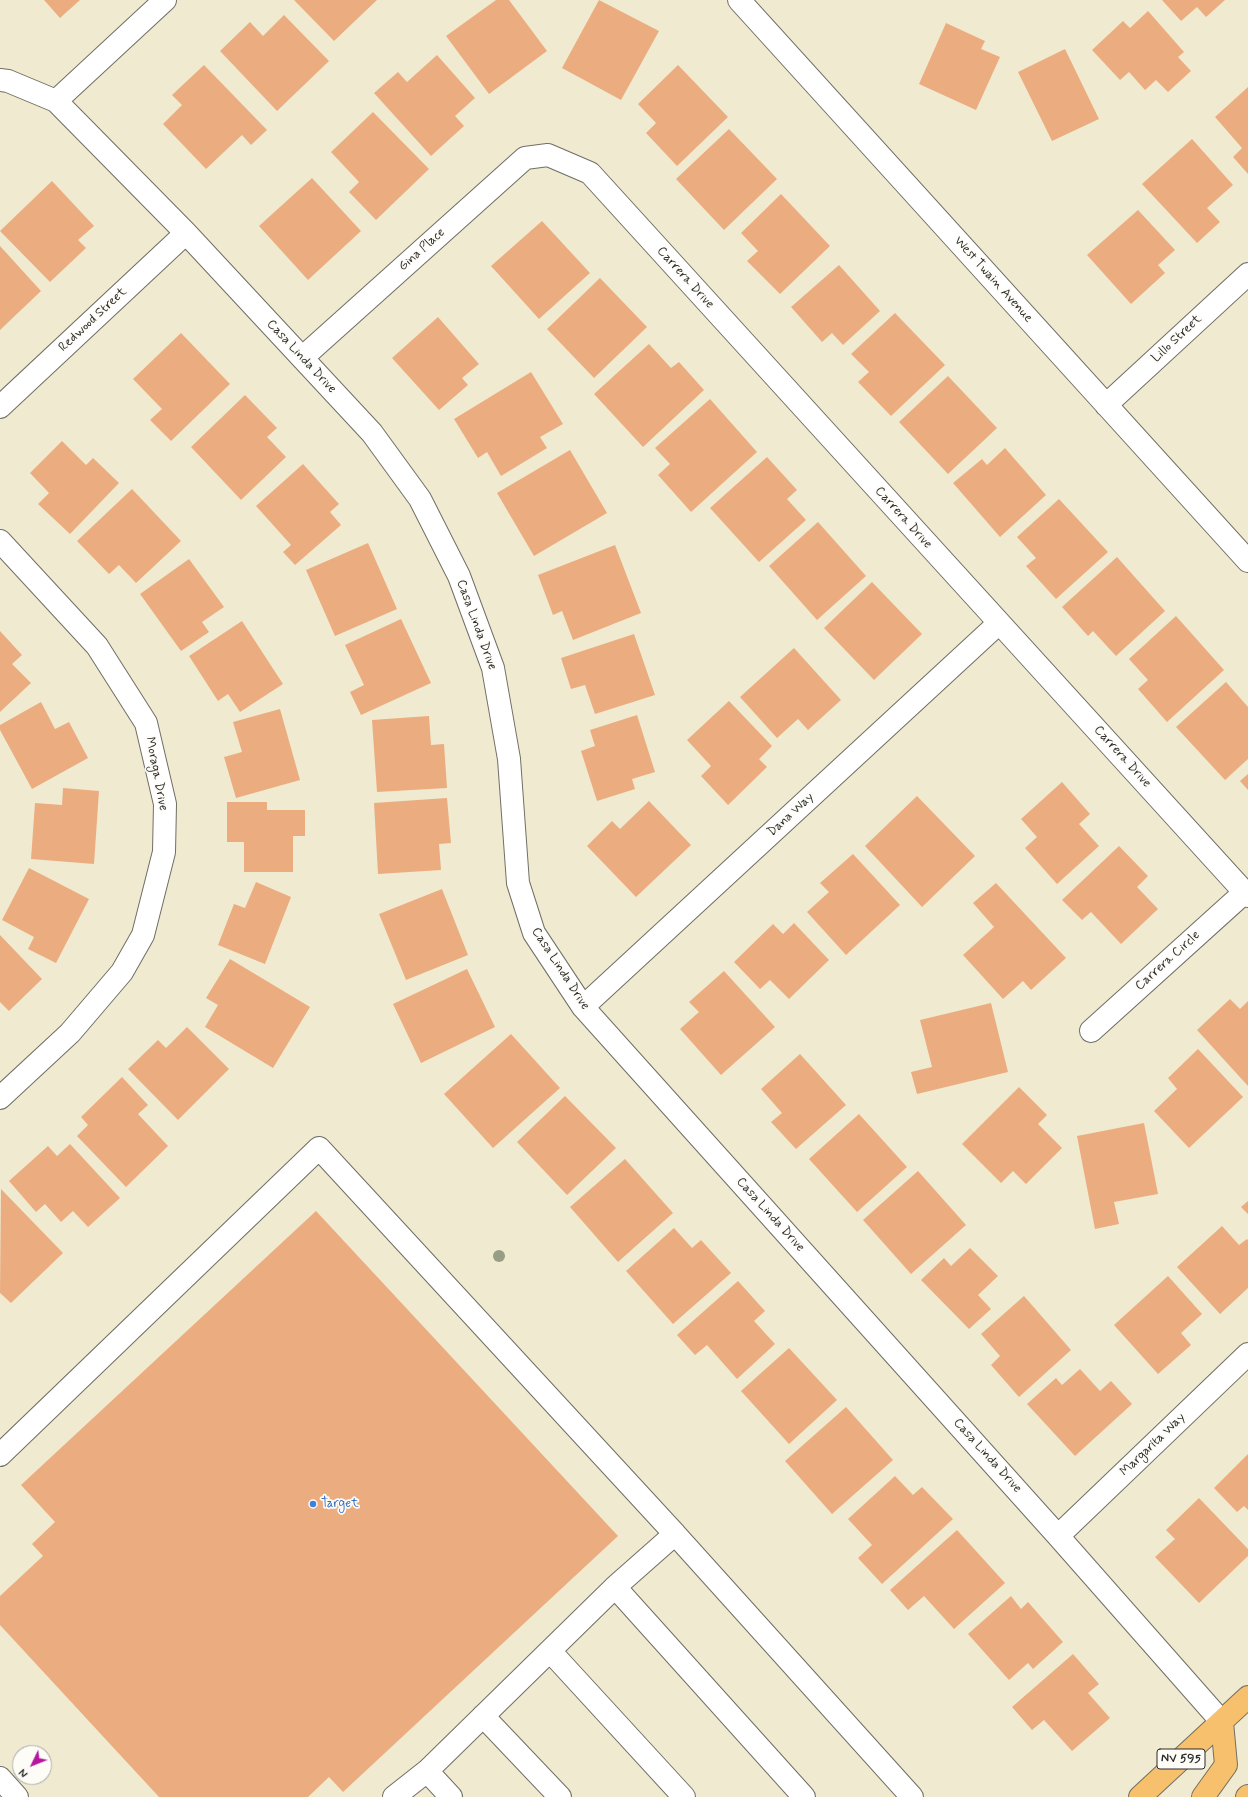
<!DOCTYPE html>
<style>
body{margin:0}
#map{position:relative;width:1248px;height:1797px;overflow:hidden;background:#f0ead1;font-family:Mynerve,sans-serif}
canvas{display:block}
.north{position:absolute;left:12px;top:1745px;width:40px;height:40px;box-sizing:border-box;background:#fdfcf7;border:1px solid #a9a8a5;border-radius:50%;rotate:227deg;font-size:11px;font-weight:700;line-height:16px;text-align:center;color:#2b2b2b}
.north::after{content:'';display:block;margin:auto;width:14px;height:18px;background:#b5179e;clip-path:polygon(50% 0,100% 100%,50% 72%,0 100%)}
</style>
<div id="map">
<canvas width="1248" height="1797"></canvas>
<div class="north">N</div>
</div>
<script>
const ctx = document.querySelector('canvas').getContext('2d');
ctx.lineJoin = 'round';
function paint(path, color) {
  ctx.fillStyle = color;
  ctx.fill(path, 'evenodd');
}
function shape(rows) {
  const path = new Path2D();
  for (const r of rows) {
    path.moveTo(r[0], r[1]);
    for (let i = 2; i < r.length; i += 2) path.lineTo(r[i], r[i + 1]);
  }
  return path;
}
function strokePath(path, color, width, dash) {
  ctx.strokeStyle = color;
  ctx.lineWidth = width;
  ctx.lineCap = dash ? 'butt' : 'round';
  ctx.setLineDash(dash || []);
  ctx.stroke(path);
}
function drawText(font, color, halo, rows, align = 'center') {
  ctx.font = font + ' Mynerve,sans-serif';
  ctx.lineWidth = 3.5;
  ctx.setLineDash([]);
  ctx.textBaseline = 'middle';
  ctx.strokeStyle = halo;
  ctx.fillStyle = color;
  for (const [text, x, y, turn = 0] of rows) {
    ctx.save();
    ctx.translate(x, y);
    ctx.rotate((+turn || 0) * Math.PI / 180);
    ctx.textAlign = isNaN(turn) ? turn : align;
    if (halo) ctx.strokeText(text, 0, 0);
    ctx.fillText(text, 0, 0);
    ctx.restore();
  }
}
paint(shape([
 [44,0,80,0,60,18],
 [294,0,377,0,334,41],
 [496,0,509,0,547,51,489,94,446,36],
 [599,0,659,31,621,100,562,68],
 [1162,0,1225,0,1206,17,1197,7,1181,21],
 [1148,11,1184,52,1178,57,1191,71,1168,92,1156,80,1145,90,1129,72,1120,80,1092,50,1123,21,1130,28],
 [284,15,329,61,277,111,220,51,250,22,263,36],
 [946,23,985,41,981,49,1000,57,976,110,919,84],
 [1065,49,1099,119,1052,141,1018,72],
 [437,55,475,98,455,116,464,126,431,156,374,93,398,72,407,82],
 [204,65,267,130,251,145,242,135,206,169,163,124,182,105,172,95],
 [678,65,728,117,677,166,646,133,656,123,638,104],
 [1248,87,1248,174,1233,157,1242,148,1215,117],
 [373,112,429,169,376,220,349,192,359,182,331,152],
 [729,129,777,179,724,230,676,179],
 [1192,139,1233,185,1207,208,1220,222,1197,243,1142,184],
 [312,178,361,231,308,280,259,226],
 [52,181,94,226,78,240,86,248,50,282,0,231],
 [781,194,830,246,780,294,747,261,758,251,741,233],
 [1138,210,1175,250,1158,265,1165,273,1131,304,1087,255],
 [542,221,590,273,539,319,491,266],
 [0,246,41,291,0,330],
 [839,265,880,311,843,345,832,333,822,342,791,307],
 [600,278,647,327,594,378,547,329],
 [895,313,945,365,891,416,858,382,869,372,851,354],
 [438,317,479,364,462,378,468,385,439,410,392,358],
 [181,333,230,384,171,441,150,420,162,409,133,379],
 [649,344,671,368,679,362,704,390,643,447,594,394],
 [531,372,563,424,540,437,547,448,501,476,487,452,478,458,454,419],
 [948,376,997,428,948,474,899,422],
 [245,395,277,428,267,437,286,457,241,500,191,447],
 [710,399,757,452,691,512,658,475,670,464,655,448],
 [62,441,86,465,93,458,119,483,70,534,38,504,49,493,30,473],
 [1005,448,1046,495,1000,537,953,483,982,459,987,465],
 [570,450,607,513,534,556,497,493],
 [767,457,797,490,787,499,806,520,759,562,710,508],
 [303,464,339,504,330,512,341,525,295,565,283,552,291,545,256,506],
 [132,489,181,541,136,583,119,565,109,574,77,541],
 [1059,499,1108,552,1056,599,1026,566,1036,558,1017,537],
 [818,522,866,576,817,620,769,566],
 [368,543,397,609,335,636,306,570],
 [615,545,641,613,573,640,562,611,553,615,538,575],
 [1117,557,1165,611,1116,656,1093,631,1088,636,1062,607],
 [189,559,224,607,202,622,209,632,181,651,140,594],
 [872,582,922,634,874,680,824,628],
 [1176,616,1224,670,1167,722,1138,689,1148,680,1129,659],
 [401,619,431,683,361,715,350,692,364,685,345,645],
 [242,621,283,684,240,712,228,694,218,701,189,656],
 [0,631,22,655,12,664,31,683,0,712],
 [634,634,655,695,595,714,585,685,571,689,561,658],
 [794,648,841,700,808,730,798,719,777,738,740,697],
 [1226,682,1248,707,1248,759,1225,780,1176,727],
 [729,701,772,746,759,759,767,767,728,805,701,776,711,766,687,740],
 [41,702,55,729,69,722,88,758,32,789,0,730,0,725],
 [280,709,300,780,236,798,224,757,242,752,233,722],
 [637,715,655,772,632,779,635,789,597,801,581,751,595,746,590,730],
 [429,716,431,745,444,744,447,788,377,792,372,720],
 [1248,774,1248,790,1240,781],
 [1062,782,1090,814,1079,824,1099,846,1057,884,1025,848,1037,837,1021,819],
 [63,788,99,791,94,864,31,859,35,803,62,805],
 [917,796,975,856,922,907,865,846],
 [447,798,451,843,439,844,441,870,378,874,374,803],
 [649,801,691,845,636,897,587,846,612,821,620,829],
 [227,802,267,802,267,810,305,810,305,836,293,836,293,872,244,872,244,842,227,842],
 [1119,846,1148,876,1137,887,1158,909,1121,944,1091,912,1082,920,1062,900],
 [853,854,900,905,846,955,807,912,829,892,820,883],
 [29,868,89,899,56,963,28,949,34,937,2,920],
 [256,882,291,897,265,964,218,945,234,904,245,908],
 [996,883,1066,958,1031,990,1023,981,1003,999,963,955,994,927,973,903],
 [442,889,468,955,406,980,379,914],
 [794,923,829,960,789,999,770,980,760,989,734,962,773,924,783,934],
 [0,935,42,979,9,1011,0,1002],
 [230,959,310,1007,273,1068,205,1027,218,1005,206,998],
 [467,969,495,1027,421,1063,393,1004],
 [724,971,775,1027,721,1075,680,1029,699,1012,689,1002],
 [1230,999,1240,1009,1248,1001,1248,1086,1197,1030],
 [991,1003,1008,1072,917,1094,911,1072,932,1067,920,1020],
 [187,1027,229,1069,178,1120,128,1069,158,1040,166,1048],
 [511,1034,560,1088,493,1148,444,1094],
 [1198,1049,1243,1097,1189,1148,1154,1111,1177,1089,1168,1078],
 [800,1054,846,1105,796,1149,771,1122,782,1113,761,1089],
 [122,1077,148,1105,138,1114,168,1146,126,1187,77,1136,88,1125,81,1117],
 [1019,1087,1047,1115,1038,1124,1062,1148,1026,1184,1013,1171,1001,1183,962,1144],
 [565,1096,616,1148,567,1195,517,1142],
 [859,1114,907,1167,857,1212,809,1159],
 [1144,1123,1158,1194,1114,1202,1119,1224,1095,1229,1077,1136],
 [70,1144,120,1198,88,1227,73,1211,61,1222,45,1204,36,1212,9,1181,48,1146,57,1156],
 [625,1159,673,1213,618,1262,570,1207],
 [918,1171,966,1225,911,1274,863,1220],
 [1,1189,63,1253,11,1303,0,1293],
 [1248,1201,1248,1214,1241,1207],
 [316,1211,618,1536,343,1792,329,1777,308,1797,159,1797,0,1625,0,1596,43,1556,32,1544,55,1522,21,1485],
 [1222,1226,1239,1245,1247,1239,1248,1240,1248,1288,1220,1314,1177,1267],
 [674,1228,692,1248,701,1240,731,1273,673,1324,626,1271],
 [970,1248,998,1276,978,1295,991,1309,969,1329,921,1280,944,1258,951,1266],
 [1168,1276,1202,1314,1181,1333,1191,1345,1158,1374,1114,1325],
 [738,1281,765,1311,754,1321,775,1344,737,1379,707,1345,695,1355,677,1335],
 [1024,1296,1071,1350,1019,1397,991,1365,1000,1356,981,1334],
 [789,1348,837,1400,789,1444,741,1391],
 [1080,1369,1100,1391,1111,1381,1132,1404,1075,1456,1027,1404,1056,1378,1062,1385],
 [846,1407,893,1460,832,1514,785,1461],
 [1248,1454,1248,1510,1244,1506,1237,1512,1214,1488],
 [895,1476,913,1495,922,1487,953,1519,882,1584,858,1558,872,1545,848,1519],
 [1199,1498,1248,1549,1248,1556,1199,1603,1155,1557,1175,1539,1166,1530],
 [957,1530,1005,1583,954,1629,924,1596,908,1610,890,1590],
 [1011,1596,1021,1609,1028,1602,1063,1642,1033,1669,1028,1663,1009,1680,968,1634],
 [1073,1654,1099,1684,1088,1693,1110,1718,1072,1751,1044,1720,1032,1730,1012,1707]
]), '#ebad7f');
const minor = shape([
 [739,0,1248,561],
 [0,80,8,81,56,101,186,233,372,433,420,499,459,576,493,668,509,759,518,883,534,933,583,1007,1058,1536,1222,1722],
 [56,101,165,0],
 [302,358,525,158,548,155,590,173,1248,896],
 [1106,405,1248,274],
 [0,407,186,233],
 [0,541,97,646,146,723,165,804,164,852,143,935,122,972,70,1033,0,1098],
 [583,1007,999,623],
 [1091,1031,1245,892],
 [0,1455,319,1148,675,1534,615,1587,427,1771,394,1797],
 [675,1534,912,1797],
 [1058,1536,1248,1354],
 [615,1587,804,1797],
 [550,1651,684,1797],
 [483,1716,560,1797],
 [427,1771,451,1797],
 [0,1778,17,1797]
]);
const major = shape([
 [1140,1797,1248,1697],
 [1203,1797,1226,1765,1222,1722],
 [1247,1797,1248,1796]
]);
strokePath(minor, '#706e65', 24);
strokePath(major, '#706e65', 24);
strokePath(minor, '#fff', 22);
strokePath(major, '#f7c06c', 22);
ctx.fillStyle = '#969e86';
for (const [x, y] of [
 [499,1256]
]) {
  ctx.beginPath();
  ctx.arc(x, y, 6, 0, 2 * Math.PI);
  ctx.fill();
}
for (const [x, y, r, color] of [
 [313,1504,4,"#3f7fe0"]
]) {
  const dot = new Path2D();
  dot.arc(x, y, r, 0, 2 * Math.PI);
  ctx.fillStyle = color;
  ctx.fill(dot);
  strokePath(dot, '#fdfcf7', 1.5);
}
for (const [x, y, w] of [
 [1181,1759,48]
]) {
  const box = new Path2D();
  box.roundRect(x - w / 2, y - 10, w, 20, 3);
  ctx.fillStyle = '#fdfcf7';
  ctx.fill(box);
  strokePath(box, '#2b2b2b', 1);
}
drawText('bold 12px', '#2b2b2b', null, [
 ["NV 595",1181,1759]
]);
drawText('13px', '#2b2b2b', '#fdfcf7', [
 ["Gina Place",422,250,-42],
 ["Carrera Drive",685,278,48],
 ["West Twain Avenue",993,280,48],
 ["Redwood Street",93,320,-43],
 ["Lillo Street",1177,339,-43],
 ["Casa Linda Drive",301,357,47],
 ["Carrera Drive",903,518,48],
 ["Casa Linda Drive",476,625,70],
 ["Carrera Drive",1122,757,48],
 ["Moraga Drive",156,774,79],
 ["Dana Way",791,815,-43],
 ["Carrera Circle",1168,961,-42],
 ["Casa Linda Drive",560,969,57],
 ["Casa Linda Drive",770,1215,48],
 ["Margarita Way",1153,1445,-44],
 ["Casa Linda Drive",987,1456,48]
]);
drawText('13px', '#366cbe', '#fdfcf7', [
 ["Target",321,1504]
], 'left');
</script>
